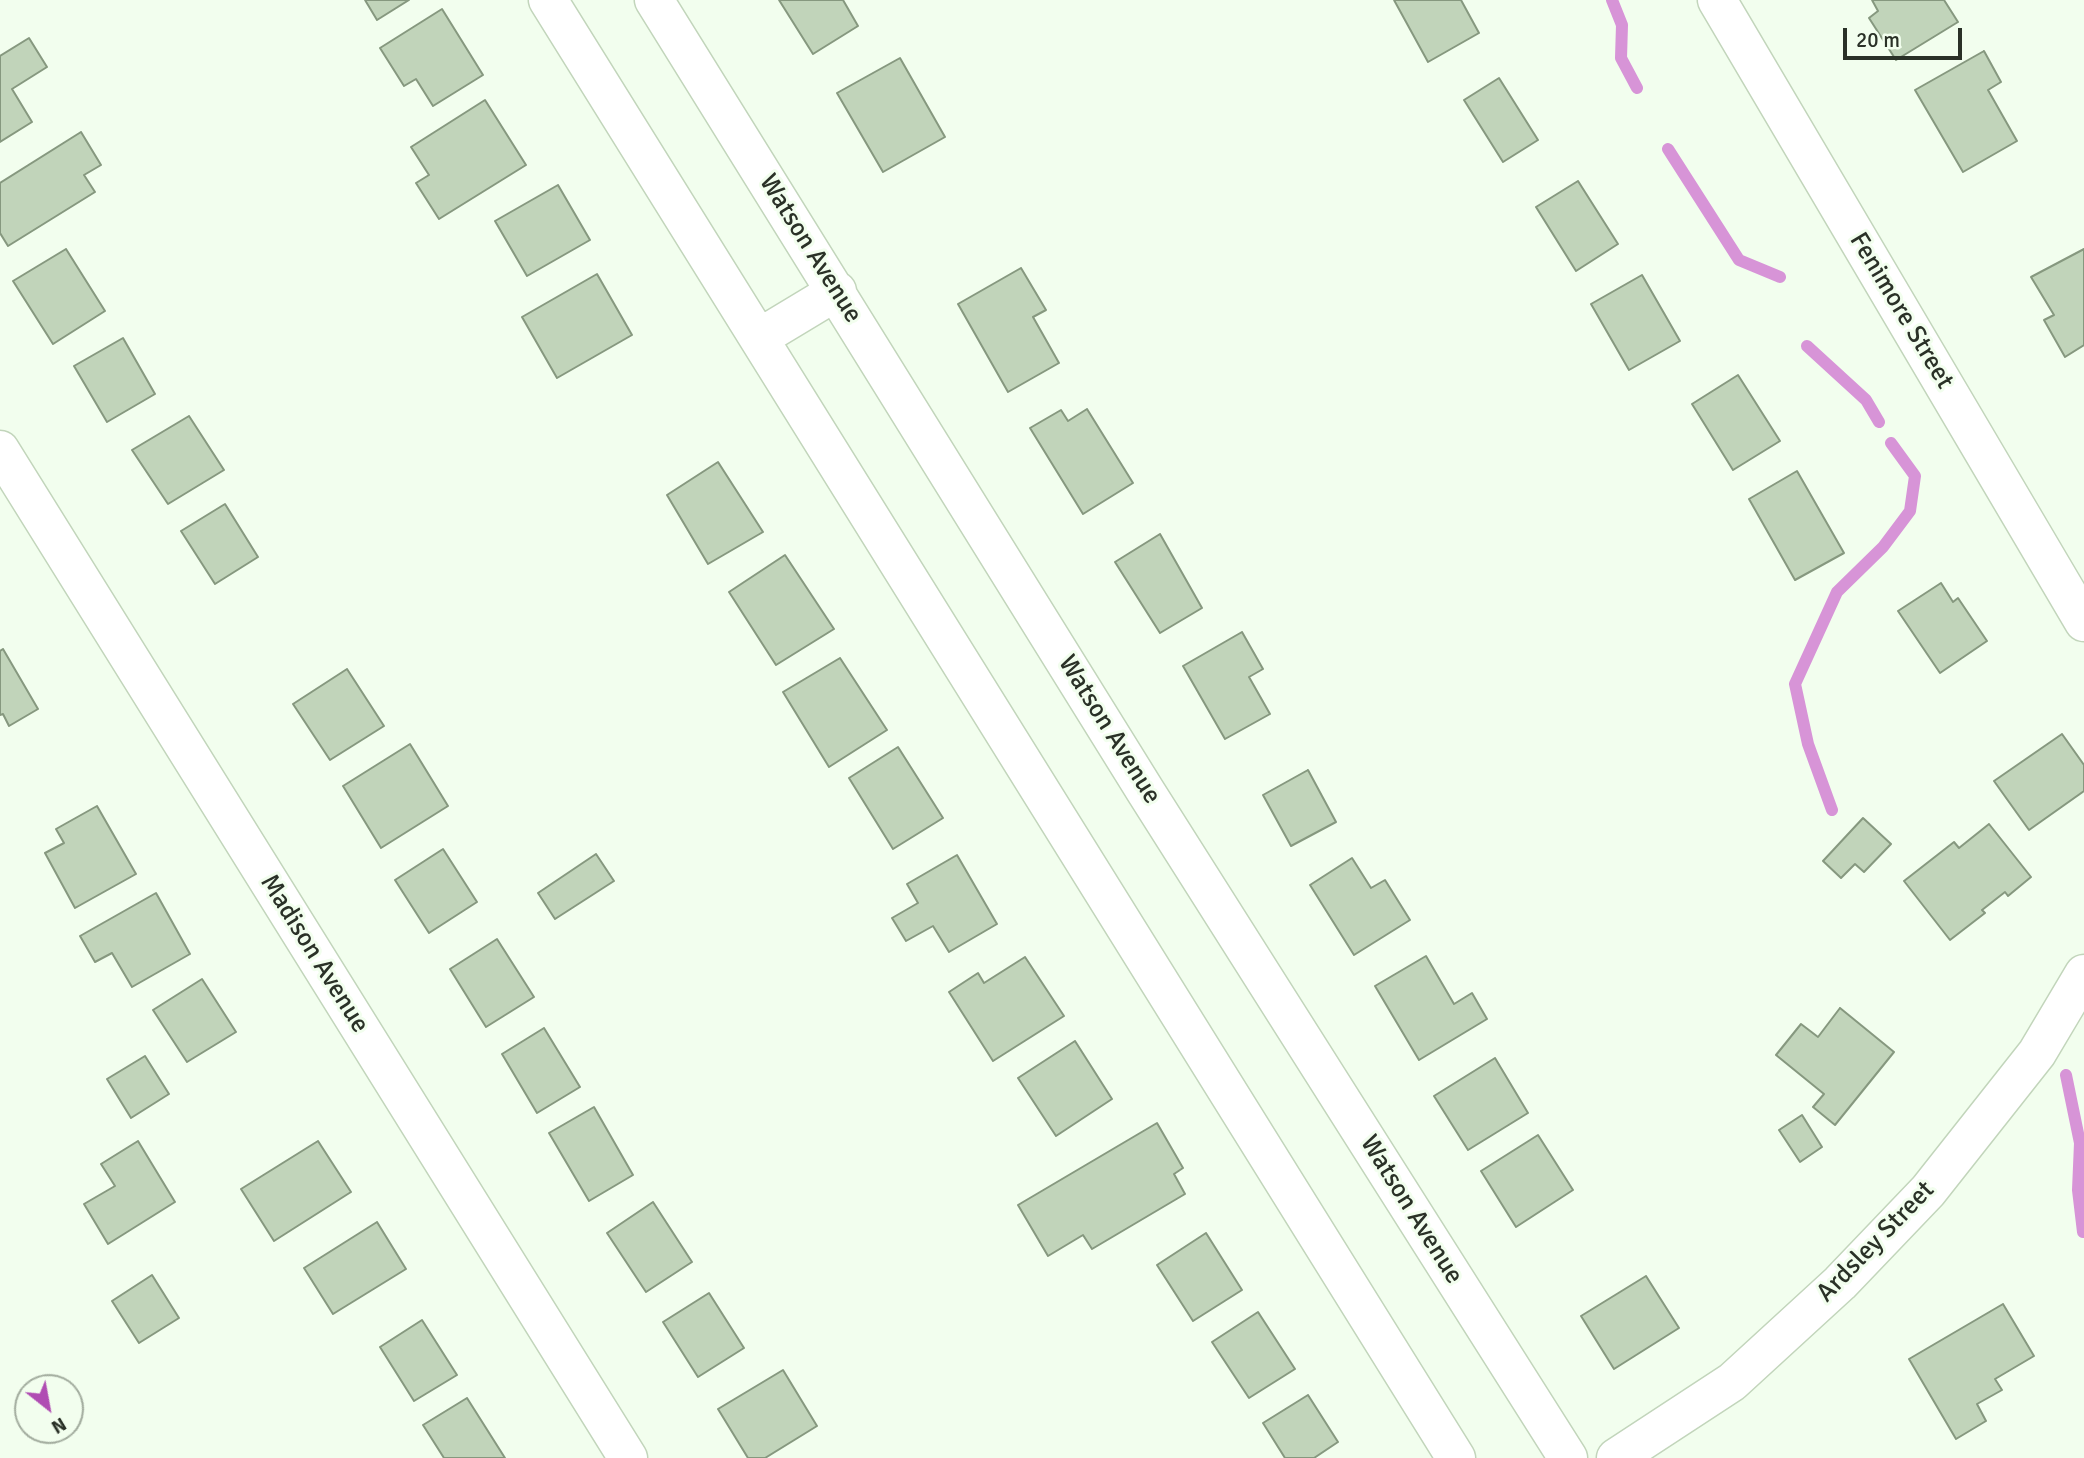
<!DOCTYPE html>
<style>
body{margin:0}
#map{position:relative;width:2084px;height:1458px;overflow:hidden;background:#f2feee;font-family:Signika,sans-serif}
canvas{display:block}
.north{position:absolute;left:14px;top:1374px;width:70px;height:70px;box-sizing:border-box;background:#f2feee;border:2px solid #a2ac9e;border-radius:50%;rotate:149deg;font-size:19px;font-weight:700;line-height:28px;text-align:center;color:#2a3127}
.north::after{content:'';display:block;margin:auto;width:24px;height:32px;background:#b04db3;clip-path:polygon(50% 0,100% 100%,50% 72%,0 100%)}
.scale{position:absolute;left:1843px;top:28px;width:119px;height:32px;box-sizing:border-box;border:4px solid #2a3127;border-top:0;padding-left:9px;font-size:21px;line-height:24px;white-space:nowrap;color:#2a3127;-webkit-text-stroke:5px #f2feee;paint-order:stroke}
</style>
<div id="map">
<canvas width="2084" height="1458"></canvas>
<div class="north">N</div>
<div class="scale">20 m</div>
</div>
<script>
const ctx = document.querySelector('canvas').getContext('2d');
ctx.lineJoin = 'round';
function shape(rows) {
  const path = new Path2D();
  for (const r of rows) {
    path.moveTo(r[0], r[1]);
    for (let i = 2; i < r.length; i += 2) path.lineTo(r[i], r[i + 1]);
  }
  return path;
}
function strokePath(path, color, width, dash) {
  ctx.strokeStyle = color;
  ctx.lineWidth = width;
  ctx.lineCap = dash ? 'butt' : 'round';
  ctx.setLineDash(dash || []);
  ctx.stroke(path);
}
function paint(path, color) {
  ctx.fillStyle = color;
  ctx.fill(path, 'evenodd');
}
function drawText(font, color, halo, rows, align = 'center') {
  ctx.font = font + ' Signika,sans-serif';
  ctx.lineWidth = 6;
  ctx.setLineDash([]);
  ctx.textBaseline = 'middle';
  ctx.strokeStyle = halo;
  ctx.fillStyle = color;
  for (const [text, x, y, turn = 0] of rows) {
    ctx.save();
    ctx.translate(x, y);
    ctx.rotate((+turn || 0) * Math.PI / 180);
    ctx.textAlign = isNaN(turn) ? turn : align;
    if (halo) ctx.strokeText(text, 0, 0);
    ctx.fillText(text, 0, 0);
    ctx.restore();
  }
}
strokePath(shape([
 [1612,0,1622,25,1621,58,1637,88],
 [1668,149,1739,260,1780,277],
 [1807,346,1866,400,1879,422],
 [1832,810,1808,744,1795,684,1837,592,1883,547,1910,511,1915,476,1891,443],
 [2066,1075,2080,1143,2078,1190,2083,1232]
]), '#d794d7', 12);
const building = shape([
 [365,0,409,0,377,20,365,0],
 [779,0,843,0,858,26,813,54,779,0],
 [1394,0,1461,0,1479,33,1428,62,1394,0],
 [1872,0,1944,0,1958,22,1896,60,1869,18,1878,11,1872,0],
 [442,9,483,75,433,106,416,79,404,86,380,48,442,9],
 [29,38,47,67,12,89,32,122,0,142,0,56,29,38],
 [1984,51,2001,82,1988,90,2017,141,1963,172,1915,90,1984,51],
 [900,58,945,137,883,172,837,93,900,58],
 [1499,78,1538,140,1503,162,1464,100,1499,78],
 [485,100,526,165,439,219,416,183,429,175,411,147,485,100],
 [81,132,101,165,84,175,95,192,8,246,0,233,0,183,81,132],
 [1578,181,1618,244,1576,271,1536,207,1578,181],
 [558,185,590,240,527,276,495,221,558,185],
 [66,249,105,311,53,344,13,281,66,249],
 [2084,249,2084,345,2065,357,2044,320,2054,315,2031,277,2084,249],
 [1021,268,1046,310,1033,317,1059,363,1008,392,958,304,1021,268],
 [597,274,632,335,557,378,522,317,597,274],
 [1642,275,1680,341,1629,370,1591,304,1642,275],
 [123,338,155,394,107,422,74,366,123,338],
 [1738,375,1780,441,1733,470,1692,404,1738,375],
 [1087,409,1133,483,1083,514,1030,428,1061,410,1068,421,1087,409],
 [189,416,224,470,168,504,132,450,189,416],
 [718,462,763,532,708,564,667,495,718,462],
 [1797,471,1844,553,1795,580,1749,499,1797,471],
 [225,504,258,557,215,584,181,531,225,504],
 [1160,534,1202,608,1160,633,1115,562,1160,534],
 [785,555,834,629,776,665,729,592,785,555],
 [1941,583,1953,602,1958,598,1987,641,1940,673,1898,611,1941,583],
 [1242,632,1263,669,1249,677,1270,714,1225,739,1183,666,1242,632],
 [3,649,38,709,9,726,3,714,0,715,0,651,3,649],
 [840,658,887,730,829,767,783,692,840,658],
 [347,669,384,726,330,760,293,704,347,669],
 [2062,734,2084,765,2084,791,2029,830,1994,781,2062,734],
 [410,744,448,806,381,848,343,786,410,744],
 [898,747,943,818,893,849,849,778,898,747],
 [1308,770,1336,822,1291,846,1263,795,1308,770],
 [97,806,136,874,75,908,45,853,64,843,56,829,97,806],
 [1863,818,1891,844,1864,872,1855,864,1841,878,1823,861,1863,818],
 [1989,824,2031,877,2008,896,2005,892,1982,910,1985,913,1950,940,1904,881,1954,842,1959,848,1989,824],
 [443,849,477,902,429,933,395,880,443,849],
 [596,854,614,881,555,919,538,893,596,854],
 [957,855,997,924,949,952,933,926,906,941,892,918,918,903,907,884,957,855],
 [1352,858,1371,888,1385,880,1410,920,1354,955,1310,885,1352,858],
 [156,893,190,954,132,987,112,953,95,962,80,936,156,893],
 [497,939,534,997,486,1027,450,969,497,939],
 [1426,956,1454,1004,1472,993,1487,1019,1419,1060,1375,986,1426,956],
 [1025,957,1064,1016,993,1061,949,992,978,973,984,983,1025,957],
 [202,979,236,1032,187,1062,153,1010,202,979],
 [1840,1008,1894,1052,1835,1125,1813,1107,1824,1094,1776,1055,1801,1024,1818,1037,1840,1008],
 [544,1028,580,1087,537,1113,502,1054,544,1028],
 [1075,1041,1112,1099,1056,1136,1018,1078,1075,1041],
 [145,1056,169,1094,131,1118,107,1079,145,1056],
 [1495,1058,1528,1113,1468,1150,1434,1096,1495,1058],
 [594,1107,633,1175,589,1201,549,1133,594,1107],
 [1802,1115,1822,1147,1800,1162,1779,1130,1802,1115],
 [1157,1123,1183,1168,1174,1174,1185,1194,1092,1249,1083,1235,1048,1256,1018,1205,1157,1123],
 [1538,1135,1573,1190,1516,1227,1481,1171,1538,1135],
 [138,1141,175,1202,108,1244,84,1204,115,1186,101,1164,138,1141],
 [318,1141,351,1192,274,1241,241,1189,318,1141],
 [653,1202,692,1262,646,1292,607,1233,653,1202],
 [377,1222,406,1269,333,1314,304,1268,377,1222],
 [1206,1233,1242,1290,1193,1321,1157,1265,1206,1233],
 [152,1275,179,1318,139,1343,112,1301,152,1275],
 [1646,1276,1679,1328,1614,1369,1581,1316,1646,1276],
 [709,1293,744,1348,698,1377,663,1322,709,1293],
 [2003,1304,2034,1356,1995,1379,2002,1390,1977,1404,1986,1421,1956,1439,1909,1359,2003,1304],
 [1258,1312,1295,1369,1249,1398,1212,1342,1258,1312],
 [422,1320,457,1375,414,1401,380,1347,422,1320],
 [783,1370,817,1426,765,1458,748,1458,718,1409,783,1370],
 [1308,1395,1338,1442,1314,1458,1285,1458,1263,1423,1308,1395],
 [467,1398,505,1458,444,1458,423,1425,467,1398]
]);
paint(building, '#c1d4ba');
strokePath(building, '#86987f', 2);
const minor = shape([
 [548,0,1456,1458],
 [654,0,1146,792,1568,1458],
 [1717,0,2084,622],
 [759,338,837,291],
 [0,450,628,1458],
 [1616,1458,1732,1382,1840,1283,1928,1191,2037,1053,2084,974]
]);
strokePath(minor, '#c2d5bb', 41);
strokePath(minor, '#fff', 38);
drawText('26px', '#2a3127', '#f2feee', [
 ["Watson Avenue",810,249,58],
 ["Fenimore Street",1901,311,59],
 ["Watson Avenue",1109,730,58],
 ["Madison Avenue",314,954,58],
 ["Watson Avenue",1411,1210,58],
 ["Ardsley Street",1876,1242,-46]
]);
</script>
